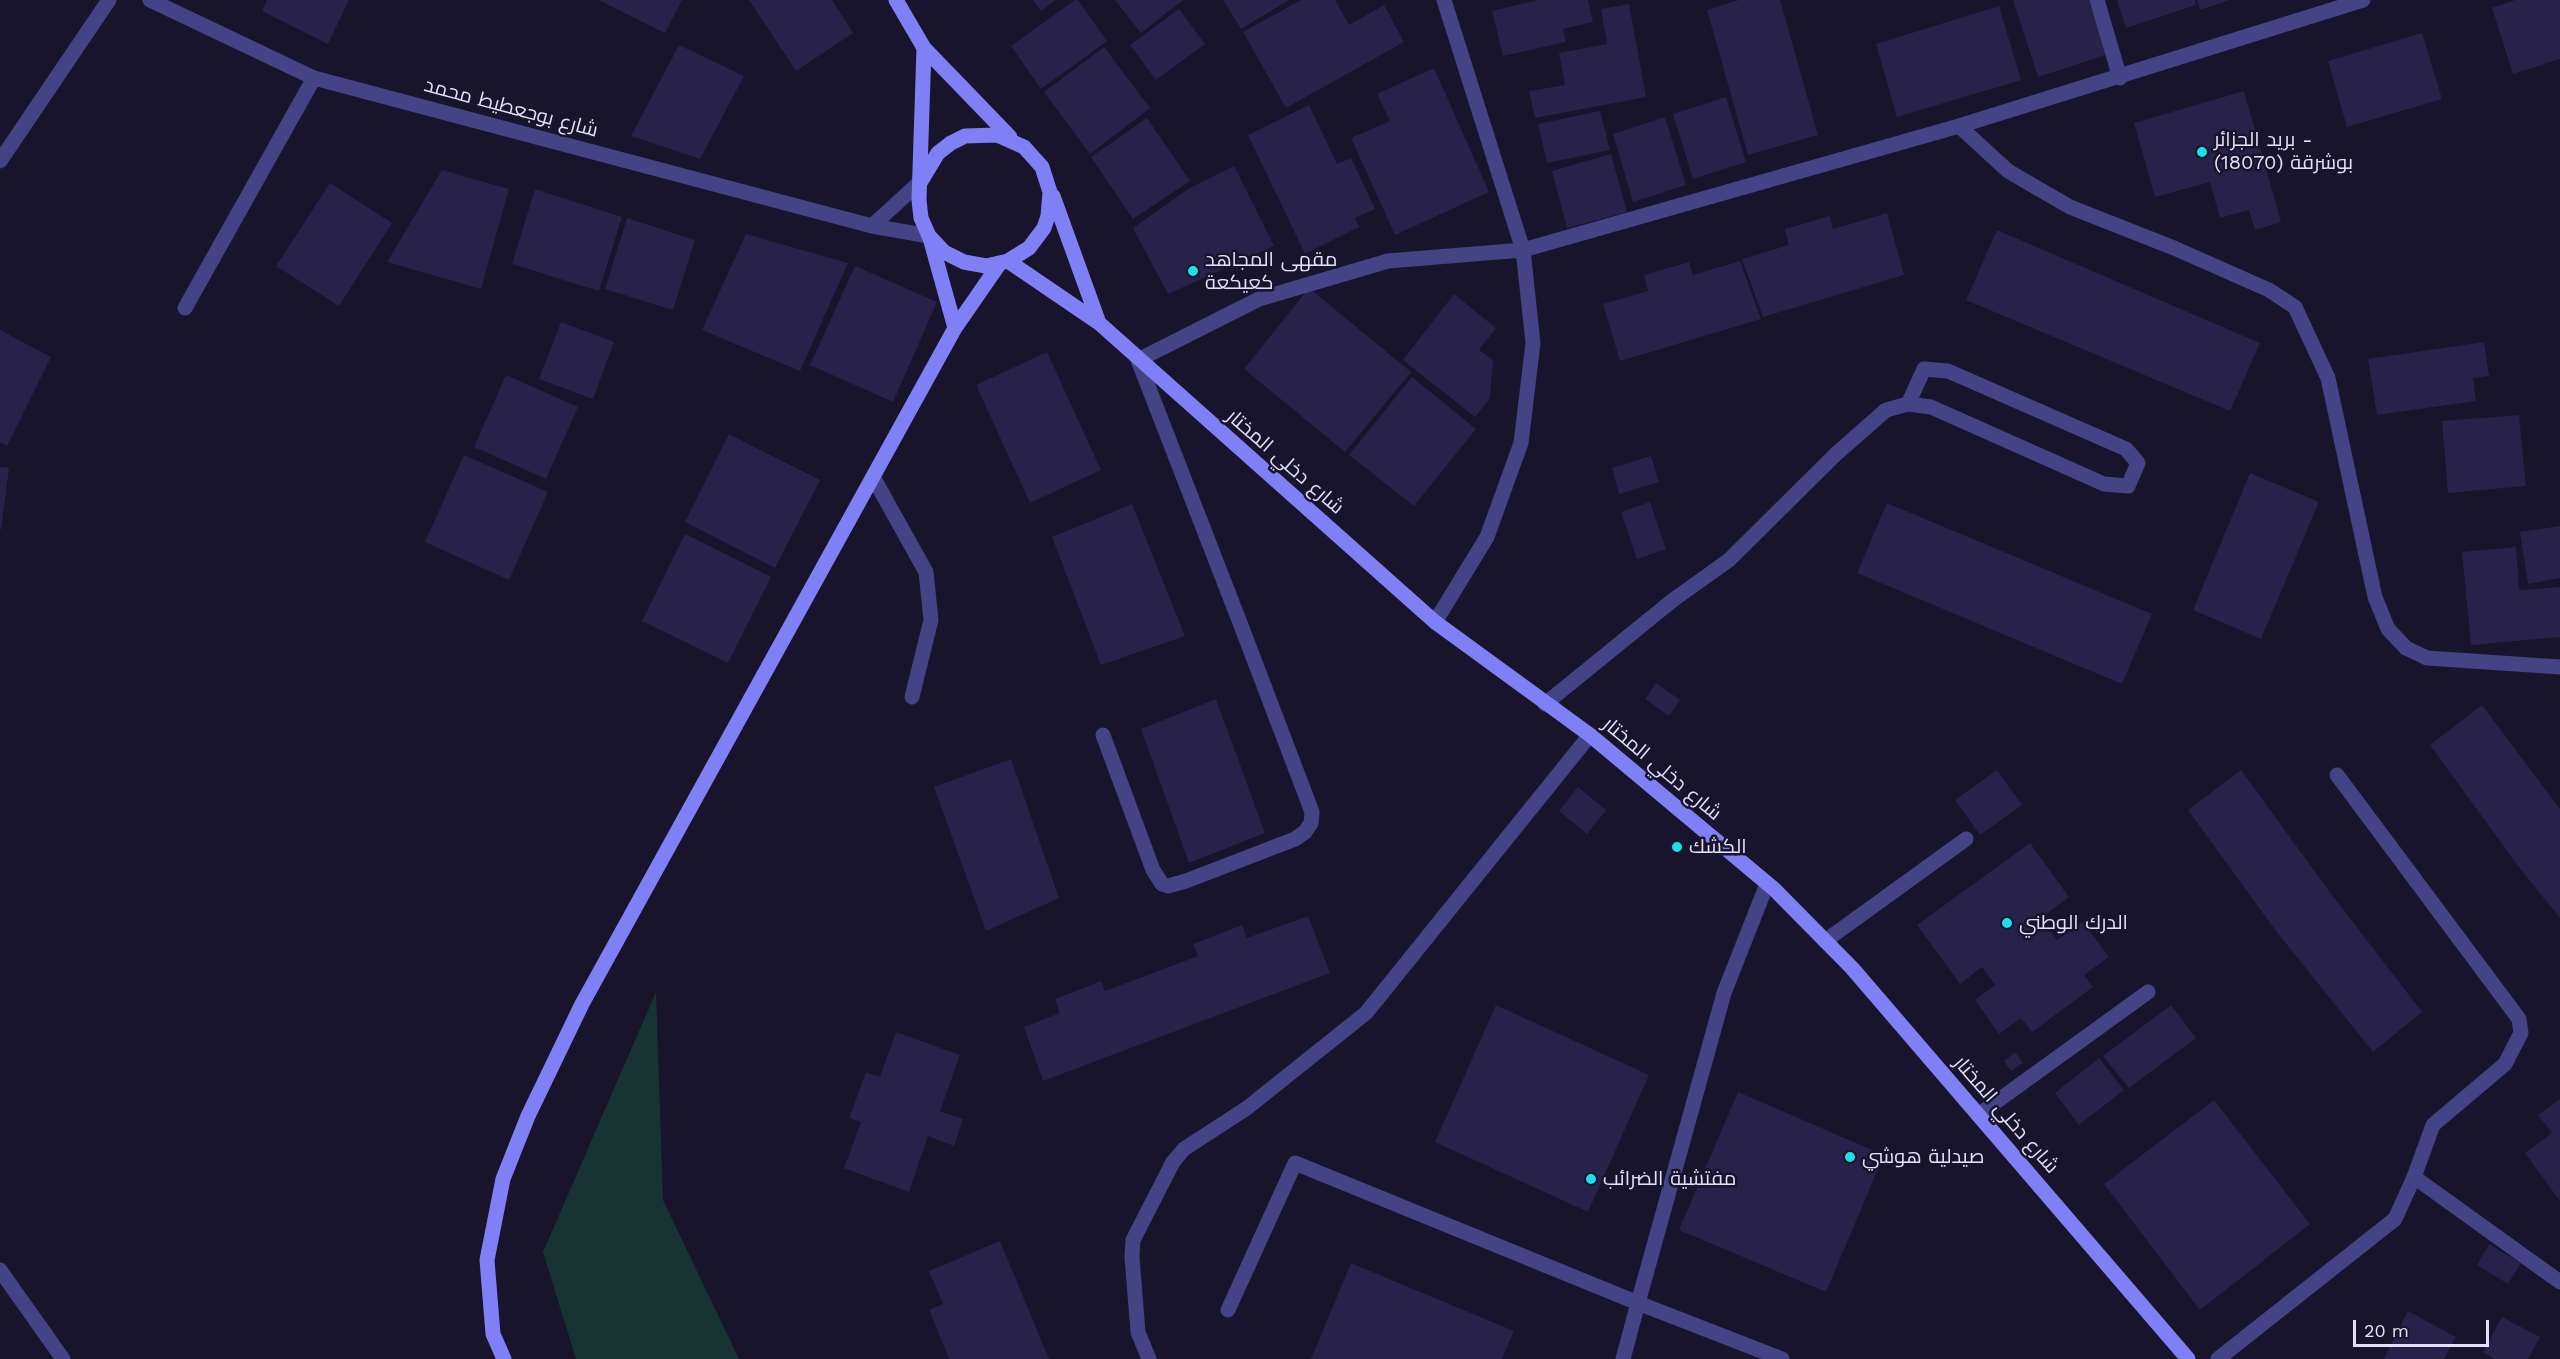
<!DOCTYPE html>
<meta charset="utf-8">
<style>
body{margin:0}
#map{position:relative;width:2560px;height:1359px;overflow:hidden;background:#17142b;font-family:"Work Sans",sans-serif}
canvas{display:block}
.scale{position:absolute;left:2353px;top:1320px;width:136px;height:27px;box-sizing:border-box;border:3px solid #e2e0fc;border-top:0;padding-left:8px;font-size:18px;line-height:21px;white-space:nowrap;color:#e2e0fc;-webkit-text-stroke:4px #17142b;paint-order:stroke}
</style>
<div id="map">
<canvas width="2560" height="1359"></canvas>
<div class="scale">20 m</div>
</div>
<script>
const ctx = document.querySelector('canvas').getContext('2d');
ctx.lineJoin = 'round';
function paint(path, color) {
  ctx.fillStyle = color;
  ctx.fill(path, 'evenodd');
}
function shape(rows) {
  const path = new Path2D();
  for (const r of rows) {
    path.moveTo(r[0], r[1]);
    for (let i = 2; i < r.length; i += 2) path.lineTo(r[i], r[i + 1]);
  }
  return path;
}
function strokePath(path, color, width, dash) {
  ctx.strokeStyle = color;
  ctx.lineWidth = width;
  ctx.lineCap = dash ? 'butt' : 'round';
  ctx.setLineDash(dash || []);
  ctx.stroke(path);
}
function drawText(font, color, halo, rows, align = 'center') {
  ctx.font = font + ' "Work Sans",Cairo,sans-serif';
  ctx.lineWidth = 5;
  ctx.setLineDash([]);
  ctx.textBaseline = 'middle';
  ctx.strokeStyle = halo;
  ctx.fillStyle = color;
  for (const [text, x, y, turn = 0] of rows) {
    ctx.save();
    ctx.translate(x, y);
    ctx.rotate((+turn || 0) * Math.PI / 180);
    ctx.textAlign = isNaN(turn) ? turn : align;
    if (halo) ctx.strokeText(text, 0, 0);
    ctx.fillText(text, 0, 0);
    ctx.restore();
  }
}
paint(shape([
 [656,992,663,1200,739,1359,576,1359,543,1252]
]), '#173432');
paint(shape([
 [267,0,349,0,328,44,262,11],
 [599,0,682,0,665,33],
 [749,0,832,0,853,33,796,71],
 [1033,0,1056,0,1041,11],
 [1075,0,1078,0,1107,41,1041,89,1011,46],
 [1115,0,1183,0,1141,33],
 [1223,0,1289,0,1241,29],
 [1301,0,1335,0,1349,25,1384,5,1404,42,1286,108,1243,32],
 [1538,0,1588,0,1593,22,1563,29,1566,42,1503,56,1492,11],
 [1739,0,1780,0,1818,135,1748,155,1707,10],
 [2013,0,2089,0,2106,55,2038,77],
 [2117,0,2195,0,2196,5,2126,28],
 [2197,0,2230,0,2200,10],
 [2515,0,2560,0,2560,59,2513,74,2492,8],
 [1629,4,1646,97,1535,118,1529,91,1565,85,1559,53,1607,44,1601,9],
 [1999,6,2021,80,1897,117,1876,44],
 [1179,9,1205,44,1156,80,1130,45],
 [2422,33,2442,99,2347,127,2328,61],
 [679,45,744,76,700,159,631,136],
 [1104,47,1150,108,1090,154,1044,92],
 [1434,68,1489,192,1395,235,1351,138,1390,121,1377,94],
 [2244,91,2281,222,2255,230,2249,210,2220,218,2210,182,2155,197,2134,123],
 [1726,97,1746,162,1693,179,1673,114],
 [1309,105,1337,164,1351,158,1375,209,1355,218,1359,227,1305,254,1248,135],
 [1600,111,1610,150,1547,163,1538,124],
 [1665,117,1686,185,1633,202,1613,134],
 [1147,118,1190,181,1133,219,1091,157],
 [1611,154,1627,212,1567,228,1552,171],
 [1234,166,1274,246,1168,294,1133,228,1188,189],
 [442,170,509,189,481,289,387,262],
 [330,183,392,223,339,306,276,266],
 [535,189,622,217,599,291,512,264],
 [1887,213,1904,275,1763,317,1742,259,1789,245,1785,229,1830,216,1833,229],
 [627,218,695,240,673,310,605,289],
 [1997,230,2260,343,2230,411,1966,300],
 [746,234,848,263,800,371,702,330],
 [1740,261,1761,319,1620,361,1603,304,1648,291,1644,275,1689,262,1693,275],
 [855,266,937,302,893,402,810,365],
 [1309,288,1411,372,1345,452,1244,369],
 [1454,294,1496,328,1479,350,1493,360,1490,398,1475,417,1403,360],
 [561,322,614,342,593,399,539,379],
 [0,330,51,357,7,446,0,442],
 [2484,342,2489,376,2473,378,2476,401,2377,415,2368,359],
 [1047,352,1101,470,1030,503,976,385],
 [506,375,578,407,546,479,474,447],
 [1412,377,1476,429,1414,506,1349,455],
 [2519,415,2526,486,2448,493,2442,421],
 [729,434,820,480,775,568,685,522],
 [464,455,548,492,509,580,425,542],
 [1651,456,1659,482,1619,494,1612,468],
 [0,467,9,468,1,530,0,529],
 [2250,473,2319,502,2261,639,2193,610],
 [1650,502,1666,549,1637,559,1621,512],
 [1887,503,2152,614,2122,684,1857,573],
 [1132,504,1185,636,1101,665,1052,537],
 [2560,526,2560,578,2528,584,2520,532],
 [685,534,771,577,728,663,642,621],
 [2516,547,2519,590,2560,587,2560,637,2471,645,2462,552],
 [1656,683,1680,700,1669,716,1645,699],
 [1216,699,1265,833,1189,863,1141,729],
 [2482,705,2560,809,2560,918,2518,866,2430,745],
 [1011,759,1059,898,986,931,934,787],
 [1997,770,2022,805,1980,835,1955,800],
 [2241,770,2329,891,2422,1012,2373,1052,2276,931,2188,810],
 [1578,787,1606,810,1587,834,1559,811],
 [2030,843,2069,897,2041,918,2057,940,2083,922,2109,957,2084,975,2093,987,2032,1032,2021,1018,1999,1034,1975,1000,1995,985,1982,967,1960,984,1917,925],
 [1308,916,1330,973,1043,1081,1024,1027,1060,1013,1055,999,1101,981,1105,991,1198,956,1193,944,1242,925,1247,938],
 [1496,1005,1649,1075,1588,1212,1435,1142],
 [2171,1005,2196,1038,2129,1088,2103,1056],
 [896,1032,960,1055,940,1111,963,1119,954,1146,928,1136,909,1192,844,1168,861,1122,849,1118,866,1072,880,1077],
 [2015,1052,2023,1063,2011,1071,2004,1061],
 [2099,1058,2124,1090,2079,1125,2055,1093],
 [1738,1092,1884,1155,1826,1292,1679,1230],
 [2560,1099,2560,1201,2525,1153,2552,1133,2538,1115],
 [2214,1100,2310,1224,2200,1310,2104,1184],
 [1000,1241,1049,1359,949,1359,929,1310,943,1304,929,1271],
 [2489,1244,2521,1263,2508,1284,2477,1265],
 [1351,1263,1514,1331,1502,1359,1311,1359],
 [2408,1311,2456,1337,2444,1359,2384,1359],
 [2502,1317,2540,1337,2528,1359,2495,1359,2483,1352]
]), '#28214a');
strokePath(shape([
 [873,477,926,572,931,620,912,697],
 [1103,735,1153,870,1162,884,1168,886,1186,881,1295,839,1305,832,1311,823,1312,812,1242,628],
 [2337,775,2519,1019,2521,1033,2505,1064,2433,1125,2414,1177],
 [1825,941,1966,839],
 [1978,1115,2148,992]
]), '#434386', 15);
strokePath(shape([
 [2097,0,2120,78],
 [1959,126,2008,171,2070,207,2174,248,2269,290,2295,307,2328,378,2375,597,2388,629,2406,648,2427,658,2560,667],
 [0,161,109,0],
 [185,308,314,78],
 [1435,622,1487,537,1521,443,1533,343,1523,250,1444,0],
 [1242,628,1138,360,1259,299,1388,261,1523,250,1959,126,2363,0],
 [1545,704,1673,600,1729,560,1836,454,1886,410,1908,404,1931,407,2104,484,2128,486,2138,463,2126,449,1948,371,1924,369,1908,404],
 [0,1270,63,1359],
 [1228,1310,1295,1163,1638,1303,1724,993,1767,884],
 [1149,1359,1138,1332,1132,1257,1133,1240,1173,1162,1184,1149,1247,1108,1366,1013,1590,735],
 [1623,1359,1638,1303,1782,1359],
 [2218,1359,2395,1219,2414,1177,2560,1282]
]), '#434386', 15);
strokePath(shape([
 [150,0,314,78,872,226,929,236],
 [872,226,921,181]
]), '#434386', 15);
strokePath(shape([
 [896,0,924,48,1010,137],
 [921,181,938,153,951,143,965,136,997,135,1024,147,1042,167,1050,192,1048,216,1044,228,1029,248,1008,261,986,266,964,262,944,252,929,236,921,218,919,200,924,48],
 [1053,196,1099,323],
 [930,238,955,328],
 [1008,261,1099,323,1435,622,1590,735,1774,889,1852,968,2188,1359],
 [504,1359,493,1334,487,1260,503,1179,528,1116,582,1004,955,328,1000,263]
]), '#7f80f5', 15);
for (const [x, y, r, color] of [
 [2202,152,6,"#1cdfed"],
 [1193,271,6,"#1cdfed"],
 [1677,847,6,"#1cdfed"],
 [2007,923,6,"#1cdfed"],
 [1850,1157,6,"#1cdfed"],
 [1591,1179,6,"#1cdfed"]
]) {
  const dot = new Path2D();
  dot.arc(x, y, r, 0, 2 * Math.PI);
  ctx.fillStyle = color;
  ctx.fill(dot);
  strokePath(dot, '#17142b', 2);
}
drawText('20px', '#e2e0fc', '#17142b', [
 ["شارع بوجعطيط محمد",511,108,15],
 ["شارع دخلي المختار",1285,462,41],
 ["شارع دخلي المختار",1662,769,40],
 ["شارع دخلي المختار",2006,1115,49]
]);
drawText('20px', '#e2e0fc', '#17142b', [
 ["بريد الجزائر -",2214,140],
 ["بوشرقة (18070)",2214,163],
 ["مقهى المجاهد",1205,260],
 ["كعيكعة",1205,283],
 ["الكشك",1689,847],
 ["الدرك الوطني",2019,923],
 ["صيدلية هوشي",1862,1157],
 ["مفتشية الضرائب",1603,1179]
], 'left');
</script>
